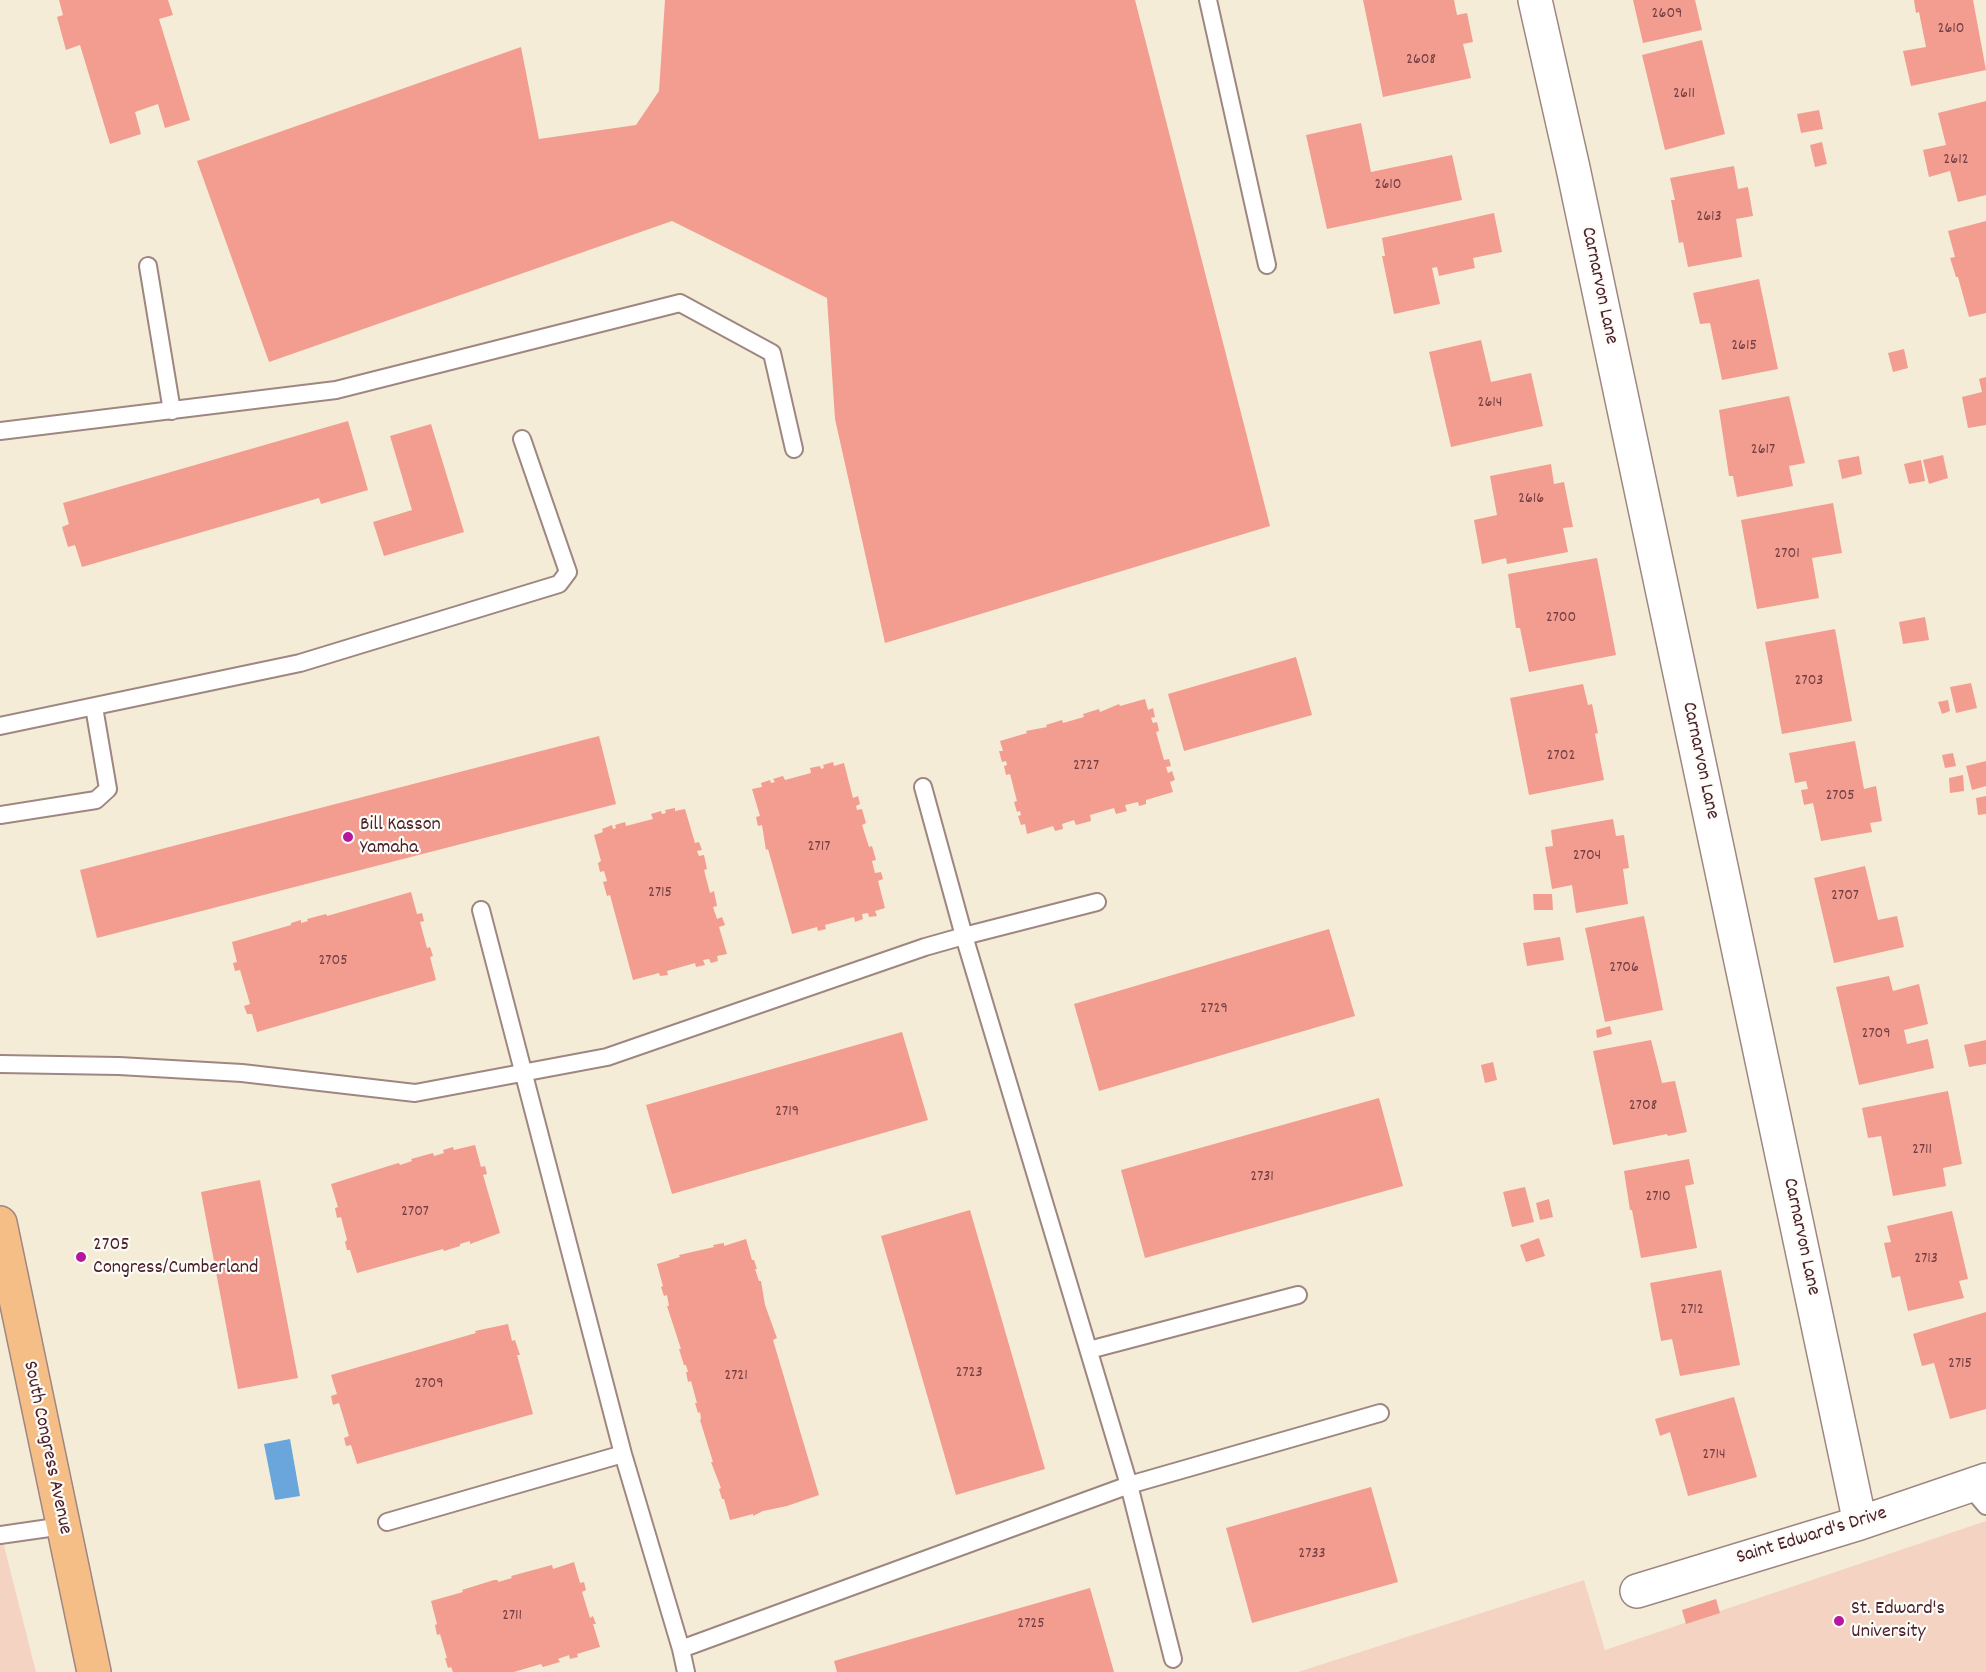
<!DOCTYPE html>
<style>
body{margin:0}
canvas{display:block;background:#f4ecd7}
</style>
<canvas width="1986" height="1672"></canvas>
<script>
const ctx = document.querySelector('canvas').getContext('2d');
ctx.lineJoin = 'round';
function paint(path, color) {
  ctx.fillStyle = color;
  ctx.fill(path, 'evenodd');
}
function shape(rows) {
  const path = new Path2D();
  for (const r of rows) {
    path.moveTo(r[0], r[1]);
    for (let i = 2; i < r.length; i += 2) path.lineTo(r[i], r[i + 1]);
  }
  return path;
}
function strokePath(path, color, width, dash) {
  ctx.strokeStyle = color;
  ctx.lineWidth = width;
  ctx.lineCap = dash ? 'butt' : 'round';
  ctx.setLineDash(dash || []);
  ctx.stroke(path);
}
function drawText(font, color, halo, rows, align = 'center') {
  ctx.font = font + ' Dekko,sans-serif';
  ctx.lineWidth = 4.5;
  ctx.setLineDash([]);
  ctx.textBaseline = 'middle';
  ctx.strokeStyle = halo;
  ctx.fillStyle = color;
  for (const [text, x, y, turn = 0] of rows) {
    ctx.save();
    ctx.translate(x, y);
    ctx.rotate((+turn || 0) * Math.PI / 180);
    ctx.textAlign = isNaN(turn) ? turn : align;
    if (halo) ctx.strokeText(text, 0, 0);
    ctx.fillText(text, 0, 0);
    ctx.restore();
  }
}
paint(shape([
 [1986,1521,1986,1672,1298,1672,1584,1580,1605,1650],
 [0,1530,36,1672,0,1672]
]), '#f5d3c2');
paint(shape([
 [290,1439,300,1496,275,1500,264,1444]
]), '#6aa6db');
paint(shape([
 [59,0,168,0,173,15,159,19,190,120,165,128,158,104,135,112,141,134,110,144,80,45,66,50,57,17,63,15],
 [665,0,1135,0,1270,526,885,643,835,419,827,298,672,221,269,362,197,161,521,47,539,139,636,125,659,91],
 [1363,0,1454,0,1457,15,1467,13,1473,42,1463,44,1471,78,1383,97],
 [1633,0,1695,0,1702,30,1643,43],
 [1914,0,1973,0,1986,70,1911,86,1903,51,1926,47,1919,12,1916,13],
 [1702,40,1725,134,1665,150,1642,55],
 [1986,101,1986,195,1958,202,1950,171,1929,177,1923,150,1946,145,1938,113],
 [1819,110,1823,129,1801,133,1797,114],
 [1361,123,1371,172,1452,155,1462,200,1327,229,1306,135],
 [1822,142,1827,164,1815,167,1810,145],
 [1734,166,1738,189,1748,187,1753,216,1736,219,1742,257,1688,267,1683,242,1679,243,1671,200,1675,200,1670,178],
 [1494,213,1502,252,1473,258,1475,268,1439,276,1437,267,1432,268,1440,304,1394,314,1382,256,1385,256,1382,238],
 [1986,221,1986,313,1969,317,1958,277,1956,277,1950,258,1955,257,1948,231],
 [1759,279,1778,369,1722,380,1710,323,1700,324,1693,293],
 [1481,340,1491,382,1531,373,1543,426,1451,447,1429,352],
 [1904,349,1908,368,1893,372,1888,353],
 [1986,377,1986,425,1968,428,1962,397,1982,392,1979,379],
 [1789,396,1805,463,1789,466,1793,486,1737,497,1733,476,1729,476,1719,410],
 [348,421,368,490,321,504,319,498,82,567,75,545,68,547,62,527,69,524,63,503],
 [431,424,464,532,384,556,373,522,412,510,390,436],
 [1943,455,1948,478,1929,484,1923,460],
 [1859,456,1862,474,1842,479,1838,460],
 [1921,460,1925,481,1909,484,1904,464],
 [1551,464,1554,484,1564,482,1573,527,1563,528,1568,552,1507,564,1506,558,1482,564,1474,520,1497,515,1490,476],
 [1833,503,1842,553,1812,558,1819,598,1757,609,1741,520],
 [1597,558,1616,655,1529,672,1520,628,1516,628,1508,574],
 [1925,617,1929,640,1903,644,1899,622],
 [1835,629,1852,721,1782,734,1765,642],
 [1296,657,1312,715,1184,751,1168,694],
 [1971,683,1977,708,1956,713,1950,687],
 [1583,684,1588,705,1592,704,1598,733,1595,734,1604,780,1529,795,1510,698],
 [1145,699,1148,710,1153,708,1155,717,1151,718,1153,723,1157,722,1159,731,1156,732,1164,760,1169,759,1171,766,1166,767,1168,773,1172,771,1175,780,1170,782,1173,792,1146,800,1146,804,1139,806,1138,802,1125,805,1127,811,1116,814,1114,808,1090,815,1091,821,1076,825,1074,820,1062,824,1063,829,1055,831,1053,826,1027,834,1025,824,1021,825,1018,816,1021,815,1020,811,1017,812,1014,802,1017,801,1010,774,1006,775,1004,766,1007,765,1006,761,1002,762,999,751,1003,751,1000,741,1027,733,1026,731,1047,727,1046,725,1062,720,1063,723,1084,717,1083,714,1099,709,1100,712,1119,704,1120,706],
 [1948,700,1950,711,1942,714,1938,702],
 [599,736,616,804,97,938,80,870],
 [1855,741,1864,789,1876,786,1882,821,1870,823,1872,832,1821,841,1813,803,1804,805,1801,790,1808,789,1806,781,1795,783,1789,753],
 [1953,753,1956,766,1945,768,1942,755],
 [1986,761,1986,786,1972,790,1966,766],
 [833,762,834,766,844,763,853,798,858,796,860,804,856,806,857,810,862,809,866,823,862,825,869,847,872,846,876,860,872,861,875,873,881,872,883,879,878,881,885,908,875,911,877,916,869,917,868,913,862,914,863,919,855,922,854,917,825,925,826,929,818,931,817,927,792,934,768,849,766,850,762,825,758,826,756,817,760,816,752,789,762,787,761,783,770,780,771,783,775,782,773,779,783,776,785,780,811,773,810,768,820,766,821,769,824,768,823,765],
 [1963,775,1964,791,1950,793,1949,778],
 [1986,796,1986,814,1978,815,1976,798],
 [675,808,675,811,685,809,695,843,699,842,702,850,697,851,699,856,704,855,707,869,704,870,710,893,714,891,717,906,713,907,717,919,722,917,725,925,719,927,727,954,717,956,718,961,711,963,709,959,703,960,705,965,696,967,695,963,667,971,668,975,660,976,659,973,633,980,610,895,607,896,603,882,607,881,604,871,600,872,598,863,601,861,594,835,603,832,602,829,612,825,613,829,616,828,615,825,625,822,626,826,653,819,651,814,661,811,662,814,666,813,665,810],
 [1613,819,1616,836,1624,835,1629,868,1623,869,1628,904,1576,913,1572,885,1552,889,1545,847,1553,846,1551,830],
 [1865,866,1878,920,1897,916,1904,947,1834,963,1814,878],
 [411,892,417,914,422,913,424,921,420,922,427,948,430,947,433,956,430,957,436,980,257,1032,252,1014,247,1014,244,1006,250,1004,240,970,235,971,233,963,237,962,232,942,291,925,291,923,301,920,301,923,308,921,307,919,326,914,327,916],
 [1533,894,1552,894,1553,910,1534,910],
 [1644,916,1663,1010,1605,1022,1585,928],
 [1329,929,1355,1016,1099,1091,1074,1004],
 [1560,937,1564,960,1527,966,1523,943],
 [1889,976,1893,991,1919,984,1928,1024,1904,1030,1907,1044,1928,1039,1934,1068,1859,1085,1836,987],
 [1610,1026,1612,1034,1597,1038,1596,1030],
 [902,1032,928,1120,672,1194,646,1105],
 [1651,1040,1662,1083,1675,1081,1687,1132,1668,1136,1667,1134,1613,1145,1593,1051],
 [1986,1040,1986,1064,1969,1067,1964,1045],
 [1493,1062,1497,1080,1485,1083,1481,1065],
 [1948,1091,1962,1164,1943,1168,1946,1186,1893,1196,1881,1136,1868,1138,1862,1108],
 [1379,1098,1403,1186,1145,1258,1121,1170],
 [475,1145,481,1167,485,1166,487,1174,483,1175,500,1233,470,1244,470,1241,460,1244,460,1246,444,1251,443,1249,357,1273,350,1250,347,1250,345,1242,347,1240,341,1217,337,1218,335,1208,338,1207,331,1184,395,1164,399,1163,400,1165,412,1161,411,1159,433,1153,434,1156,444,1153,443,1150,453,1147,454,1150],
 [1689,1159,1694,1184,1685,1186,1697,1248,1641,1258,1632,1210,1630,1210,1624,1171],
 [260,1180,298,1378,238,1389,201,1192],
 [1525,1187,1534,1222,1512,1227,1503,1192],
 [1549,1199,1553,1217,1540,1220,1536,1203],
 [970,1210,1045,1469,956,1495,881,1236],
 [1952,1211,1968,1279,1959,1281,1964,1298,1908,1311,1900,1276,1892,1278,1884,1243,1891,1242,1887,1226],
 [1539,1238,1545,1256,1526,1262,1520,1245],
 [746,1239,752,1260,754,1260,757,1269,755,1269,759,1281,761,1281,765,1305,777,1338,773,1340,819,1495,787,1506,763,1511,753,1516,753,1514,730,1520,724,1499,722,1499,719,1489,721,1488,711,1462,713,1462,700,1420,701,1419,700,1412,698,1413,695,1403,697,1403,691,1381,688,1382,686,1372,688,1372,686,1365,684,1365,679,1349,681,1349,667,1306,669,1306,667,1295,664,1296,661,1287,663,1286,657,1264,680,1257,679,1255,714,1247,713,1245,724,1243,724,1246],
 [1721,1270,1740,1365,1680,1376,1672,1339,1661,1341,1650,1283],
 [1986,1312,1986,1409,1950,1419,1934,1363,1922,1366,1913,1334],
 [508,1324,512,1341,515,1340,520,1355,517,1355,533,1414,357,1464,351,1445,346,1446,344,1438,349,1436,339,1403,333,1405,331,1396,337,1394,331,1375,476,1333,475,1331],
 [1734,1397,1757,1477,1688,1496,1670,1432,1660,1436,1655,1419],
 [1371,1487,1398,1582,1252,1623,1226,1528],
 [574,1562,580,1583,584,1582,586,1590,582,1592,590,1618,593,1616,596,1624,593,1624,600,1647,577,1654,578,1657,570,1659,569,1655,558,1659,560,1662,543,1667,541,1664,514,1672,453,1672,451,1667,448,1668,445,1658,447,1658,440,1634,437,1635,435,1625,437,1624,431,1601,463,1592,462,1590,494,1580,498,1580,498,1582,512,1578,511,1576,552,1565,553,1569],
 [1090,1588,1114,1672,837,1672,834,1661],
 [1716,1599,1720,1613,1686,1624,1682,1610]
]), '#f29d8f');
const lane = shape([
 [1208,0,1267,265],
 [148,266,172,411],
 [0,431,336,390,680,303,772,353,794,449],
 [0,726,300,663,559,584,568,572,522,439],
 [923,787,964,936,1097,902],
 [0,815,96,800,108,789,94,707],
 [481,910,623,1454,681,1649,1129,1485,1173,1659],
 [0,1064,119,1066,242,1073,415,1093,607,1057,925,947,964,936,1129,1485,1380,1413],
 [1089,1350,1298,1295],
 [1969,1486,1986,1506],
 [387,1522,623,1454],
 [0,1535,63,1526],
 [681,1649,686,1672]
]);
const street = shape([
 [1535,0,1573,168,1860,1523],
 [1637,1591,1860,1523,1986,1480]
]);
const primary = shape([
 [0,1223,94,1672]
]);
strokePath(lane, '#9f8681', 20);
strokePath(street, '#9f8681', 36);
strokePath(primary, '#9f8681', 36);
strokePath(lane, '#fff', 16);
strokePath(street, '#fff', 33);
strokePath(primary, '#f6be87', 33);
for (const [x, y, r, color] of [
 [348,837,6,"#b5179e"],
 [81,1257,6,"#b5179e"],
 [1839,1621,6,"#b5179e"]
]) {
  const dot = new Path2D();
  dot.arc(x, y, r, 0, 2 * Math.PI);
  ctx.fillStyle = color;
  ctx.fill(dot);
  strokePath(dot, '#fdfcf7', 2);
}
drawText('16px', '#743e44', null, [
 ["2609",1667,15],
 ["2610",1951,30],
 ["2608",1421,61],
 ["2611",1684,95],
 ["2612",1956,161],
 ["2610",1388,186],
 ["2613",1709,218],
 ["2615",1744,347],
 ["2614",1490,404],
 ["2617",1763,451],
 ["2616",1531,500],
 ["2701",1787,555],
 ["2700",1561,619],
 ["2703",1809,682],
 ["2702",1561,757],
 ["2727",1086,767],
 ["2705",1840,797],
 ["2717",819,848],
 ["2704",1587,857],
 ["2715",660,894],
 ["2707",1845,897],
 ["2705",333,962],
 ["2706",1624,969],
 ["2729",1214,1010],
 ["2709",1876,1035],
 ["2708",1643,1107],
 ["2719",787,1113],
 ["2711",1922,1151],
 ["2731",1262,1178],
 ["2710",1658,1198],
 ["2707",415,1213],
 ["2713",1926,1260],
 ["2712",1692,1311],
 ["2715",1960,1365],
 ["2723",969,1374],
 ["2721",736,1377],
 ["2709",429,1385],
 ["2714",1714,1456],
 ["2733",1312,1555],
 ["2711",512,1617],
 ["2725",1031,1625]
]);
drawText('20px', '#4a1f2b', '#fdfcf7', [
 ["Carnarvon Lane",1598,286,78],
 ["Carnarvon Lane",1699,761,78],
 ["Carnarvon Lane",1800,1237,78],
 ["South Congress Avenue",46,1448,78],
 ["Saint Edward's Drive",1812,1537,-17]
]);
drawText('20px', '#4a1f2b', '#fdfcf7', [
 ["Bill Kasson",360,826],
 ["Yamaha",360,849],
 ["2705",93,1246],
 ["Congress/Cumberland",93,1269],
 ["St. Edward's",1851,1610],
 ["University",1851,1633]
], 'left');
</script>
